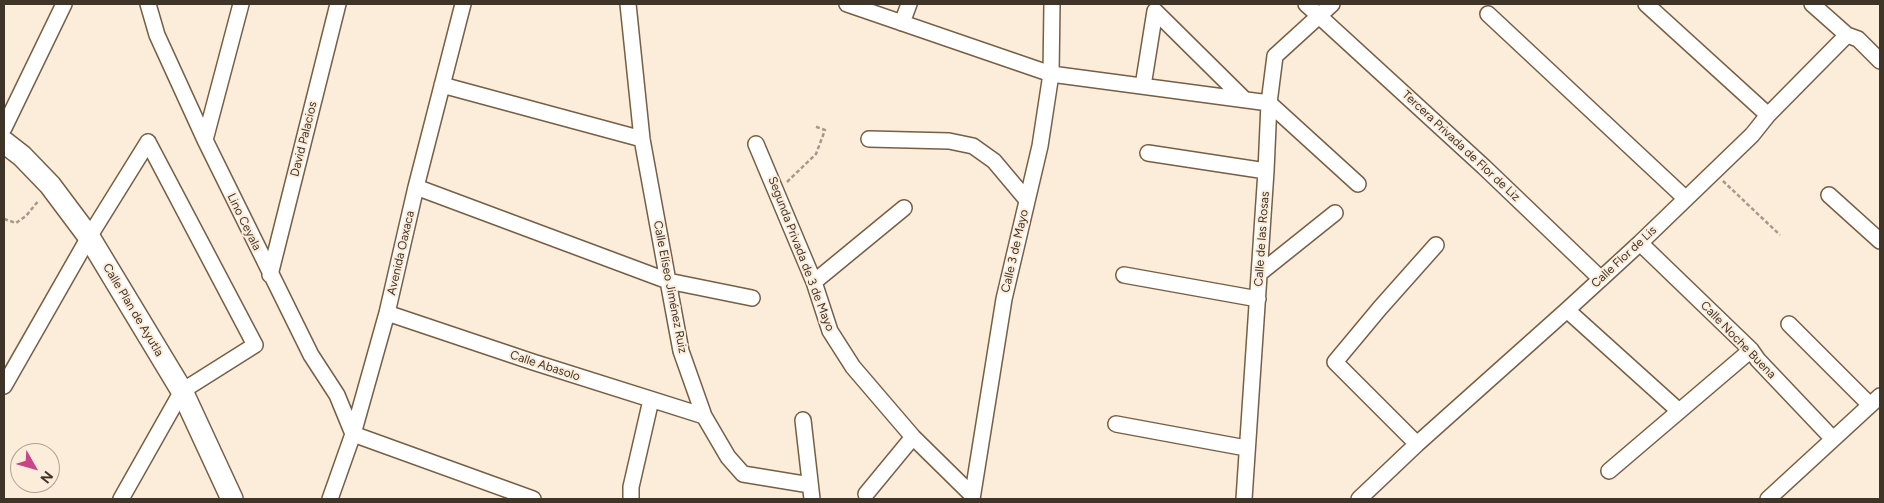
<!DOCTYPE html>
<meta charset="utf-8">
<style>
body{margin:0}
#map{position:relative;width:1884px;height:503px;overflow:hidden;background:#fcecda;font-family:Figtree,sans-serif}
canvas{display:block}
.frame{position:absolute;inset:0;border:5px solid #3f3428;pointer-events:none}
.north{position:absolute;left:10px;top:443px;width:50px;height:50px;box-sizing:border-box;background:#fcecda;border:1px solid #b0a293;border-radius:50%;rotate:128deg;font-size:14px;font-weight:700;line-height:20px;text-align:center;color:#3f3428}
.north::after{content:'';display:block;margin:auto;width:18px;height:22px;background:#c94488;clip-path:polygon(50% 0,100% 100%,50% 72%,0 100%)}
</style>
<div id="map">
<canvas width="1884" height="503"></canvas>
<div class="frame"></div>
<div class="north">N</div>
</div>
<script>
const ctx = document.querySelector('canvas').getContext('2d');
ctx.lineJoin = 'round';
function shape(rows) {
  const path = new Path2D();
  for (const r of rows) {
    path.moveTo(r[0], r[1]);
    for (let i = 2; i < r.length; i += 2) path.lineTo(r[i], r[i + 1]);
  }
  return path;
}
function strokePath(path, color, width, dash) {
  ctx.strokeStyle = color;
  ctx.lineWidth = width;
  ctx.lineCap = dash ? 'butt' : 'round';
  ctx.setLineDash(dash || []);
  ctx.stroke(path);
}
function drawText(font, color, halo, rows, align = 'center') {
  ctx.font = font + ' Figtree,sans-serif';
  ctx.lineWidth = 4;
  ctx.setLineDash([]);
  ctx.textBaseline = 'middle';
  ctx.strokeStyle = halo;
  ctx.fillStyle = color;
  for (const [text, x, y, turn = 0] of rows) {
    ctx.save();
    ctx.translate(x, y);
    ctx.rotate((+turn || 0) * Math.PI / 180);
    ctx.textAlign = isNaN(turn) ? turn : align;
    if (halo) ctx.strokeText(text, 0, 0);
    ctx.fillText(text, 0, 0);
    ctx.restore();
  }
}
const street = shape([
 [148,4,157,35,205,140,311,355,337,395,353,434,533,499],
 [628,4,642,139,668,281,681,351,704,416,728,457,743,474,810,485],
 [847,4,1051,74,1269,103,1358,184],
 [1306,4,1484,167,1601,279],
 [1646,4,1768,115],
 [1812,4,1847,35,1858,39,1880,61],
 [1155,11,1245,100],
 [1488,14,1685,198],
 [902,23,909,4],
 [442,85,642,139],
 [1143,86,1155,11],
 [4,128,64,4],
 [869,139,949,141,973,146,994,161,1026,199],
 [205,140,241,4],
 [756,144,814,282,830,331,853,367,913,437,972,495],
 [1148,153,1266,171],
 [416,187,668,281,752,298],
 [1829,195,1880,241],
 [1640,243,1751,350,1758,360,1833,439],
 [1260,273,1335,213],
 [270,275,338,4],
 [1124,275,1258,299],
 [814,282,904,208],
 [1567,310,1679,411],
 [387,313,533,362,704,416],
 [1789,324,1870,405],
 [4,386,89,237,148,142],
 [803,420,812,499],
 [1116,424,1246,448],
 [1417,444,1335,362,1380,308,1436,245],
 [1609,471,1751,350],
 [866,494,913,437],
 [121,499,182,391,255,345,148,142],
 [330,499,353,434,387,313,416,187,463,4],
 [631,499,631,487,651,400],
 [972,499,1004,299,1040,146,1051,74,1052,4],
 [1244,499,1266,171,1269,103,1275,56,1332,4],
 [1359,499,1417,444,1567,310,1640,243,1752,135,1768,115,1847,35],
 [1768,499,1880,396]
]);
const secondary = shape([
 [4,142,22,156,50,185,89,237,182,391,232,499]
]);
strokePath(street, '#765f45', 18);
strokePath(secondary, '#765f45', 24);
strokePath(shape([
 [1723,181,1780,235],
 [787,182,816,154,825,130,814,126],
 [4,219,16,223,26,216,39,200]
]), '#a7998a', 2.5, [4, 2.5]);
strokePath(street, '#fff', 15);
strokePath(secondary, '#fff', 21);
drawText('12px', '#3f3428', '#fcecda', [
 ["David Palacios",304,139,-76],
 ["Tercera Privada de Flor de Liz",1461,146,43],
 ["Lino Ceyala",244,222,64],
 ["Calle de las Rosas",1262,239,-86],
 ["Calle 3 de Mayo",1015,251,-77],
 ["Avenida Oaxaca",401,253,-77],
 ["Segunda Privada de 3 de Mayo",801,254,69],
 ["Calle Flor de Lis",1624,257,-43],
 ["Calle Elíseo Jiménez Ruiz",670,287,79],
 ["Calle Plan de Ayutla",133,310,59],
 ["Calle Noche Buena",1738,340,46],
 ["Calle Abasolo",545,366,18]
]);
</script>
